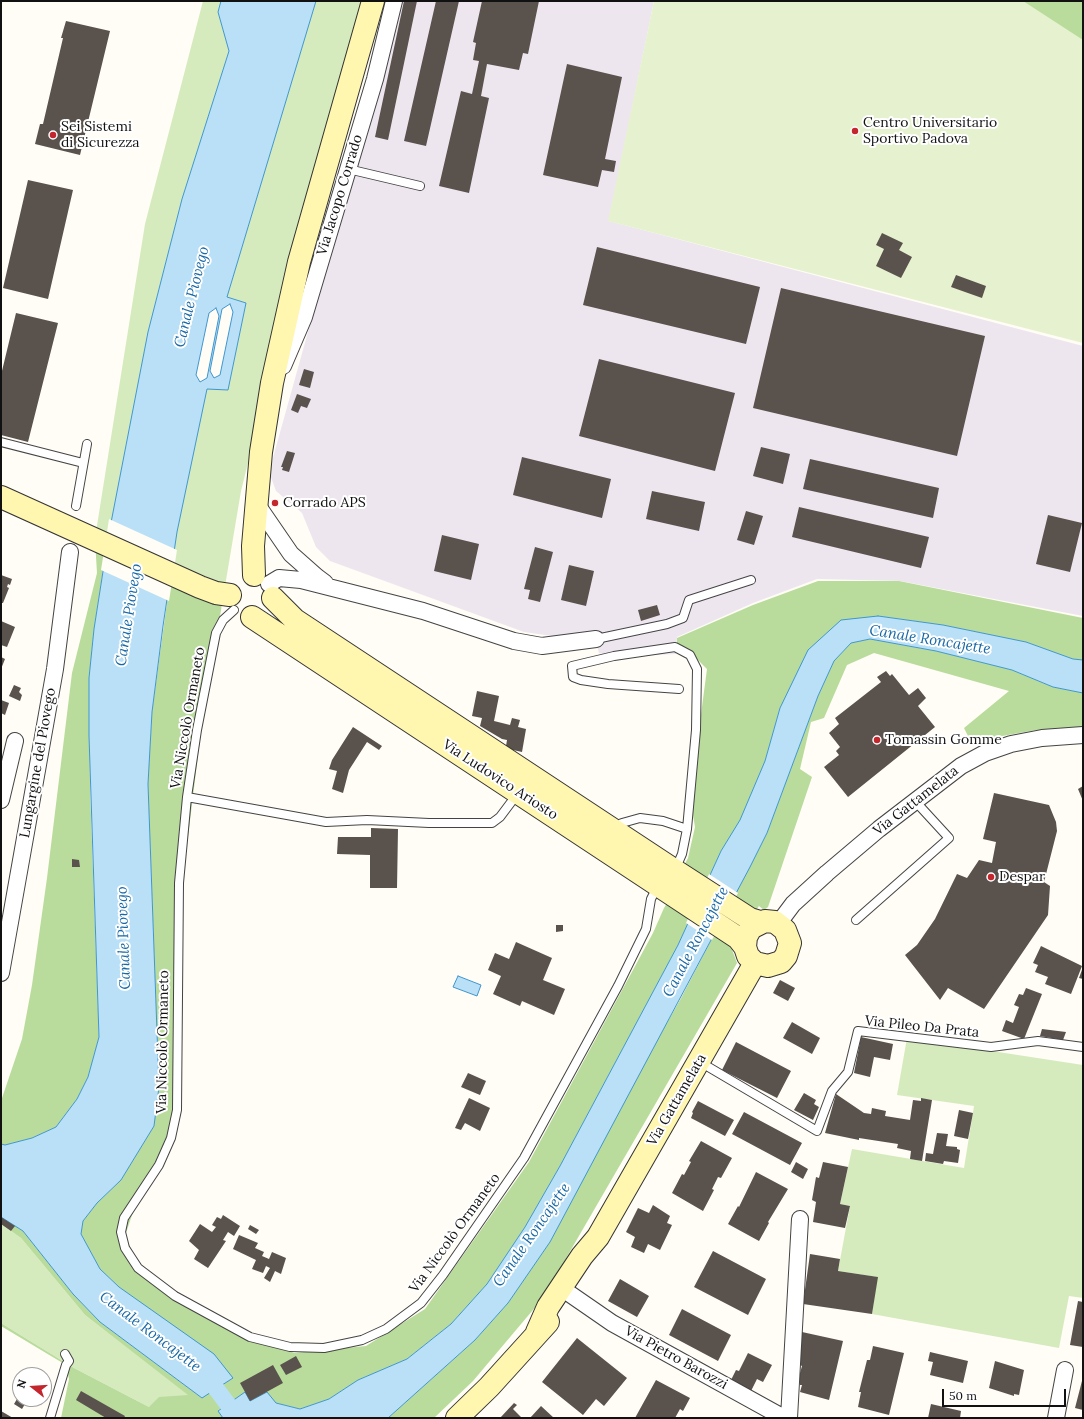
<!DOCTYPE html>
<meta charset="utf-8">
<style>
body{margin:0}
#map{position:relative;width:1084px;height:1419px;overflow:hidden;background:#fffdf5;font-family:Lora,serif}
canvas{display:block}
.frame{position:absolute;inset:0;border:2px solid #111;pointer-events:none}
.north{position:absolute;left:12px;top:1367px;width:40px;height:40px;box-sizing:border-box;background:#fff;border:1px solid #a0a0a0;border-radius:50%;rotate:287deg;font-size:11px;font-weight:700;line-height:16px;text-align:center;color:#111}
.north::after{content:'';display:block;margin:auto;width:14px;height:18px;background:#c4262e;clip-path:polygon(50% 0,100% 100%,50% 72%,0 100%)}
.scale{position:absolute;left:942px;top:1389px;width:124px;height:18px;box-sizing:border-box;border:2px solid #111;border-top:0;padding-left:5px;font-size:12px;line-height:14px;white-space:nowrap;color:#111;-webkit-text-stroke:3px #fff;paint-order:stroke}
</style>
<div id="map">
<canvas width="1084" height="1419"></canvas>
<div class="frame"></div>
<div class="north">N</div>
<div class="scale">50 m</div>
</div>
<script>
const ctx = document.querySelector('canvas').getContext('2d');
ctx.lineJoin = 'round';
function paint(path, color) {
  ctx.fillStyle = color;
  ctx.fill(path, 'evenodd');
}
function shape(rows) {
  const path = new Path2D();
  for (const r of rows) {
    path.moveTo(r[0], r[1]);
    for (let i = 2; i < r.length; i += 2) path.lineTo(r[i], r[i + 1]);
  }
  return path;
}
function strokePath(path, color, width, dash) {
  ctx.strokeStyle = color;
  ctx.lineWidth = width;
  ctx.lineCap = dash ? 'butt' : 'round';
  ctx.setLineDash(dash || []);
  ctx.stroke(path);
}
function drawText(font, color, halo, rows, align = 'center') {
  ctx.font = font + ' Lora,serif';
  ctx.lineWidth = 4;
  ctx.setLineDash([]);
  ctx.textBaseline = 'middle';
  ctx.strokeStyle = halo;
  ctx.fillStyle = color;
  for (const [text, x, y, turn = 0] of rows) {
    ctx.save();
    ctx.translate(x, y);
    ctx.rotate((+turn || 0) * Math.PI / 180);
    ctx.textAlign = isNaN(turn) ? turn : align;
    if (halo) ctx.strokeText(text, 0, 0);
    ctx.fillText(text, 0, 0);
    ctx.restore();
  }
}
paint(shape([
 [400,1,654,1,609,221,1083,346,1083,616,900,581,817,579,753,603,677,637,676,654,616,657,599,653,593,632,552,636,524,632,330,561,316,547,302,513,276,491,269,472]
]), '#eee6ef');
paint(shape([
 [203,1,221,1,218,12,229,51,182,199,148,332,107,544,95,538,145,224],
 [316,1,363,1,241,491,223,598,171,573,177,532,207,388,228,390,246,303,227,297],
 [907,1038,1083,1065,1083,1298,1069,1296,1059,1348,872,1314,877,1277,838,1271,850,1206,840,1204,852,1149,964,1168,974,1106,897,1095],
 [1,1224,21,1238,85,1315,189,1395,149,1407,74,1368,1,1323]
]), '#d5ebbd');
paint(shape([
 [1022,1,1083,1,1083,42],
 [95,540,107,544,94,629,89,678,90,787,99,1037,88,1077,77,1099,56,1127,32,1138,5,1145,1,1144,1,1101,22,1039,32,985,47,878,72,673,97,573],
 [171,573,223,598,201,731,182,886,181,1111,162,1168,135,1206,125,1236,141,1270,223,1325,294,1353,366,1346,425,1309,529,1162,653,933,664,908,673,893,680,873,688,858,695,827,690,797,707,669,692,654,677,654,677,638,753,605,818,581,899,581,1083,618,1083,660,1073,659,1026,642,943,625,878,616,780,708,765,761,740,821,721,851,678,945,560,1166,525,1227,487,1284,451,1324,407,1359,358,1380,329,1399,300,1409,276,1403,250,1401,218,1410,223,1418,61,1418,69,1379,66,1365,1,1326,1,1323,74,1368,149,1407,159,1397,188,1395,85,1315,21,1238,1,1224,1,1217,23,1231,73,1294,100,1322,202,1398,164,1320,119,1287,100,1269,81,1234,83,1221,97,1203,121,1180,154,1126,159,1087,148,784,152,712],
 [870,639,936,651,1012,670,1053,687,1083,693,1083,728,1036,730,991,738,973,746,964,728,1009,691,874,653,847,665,824,718,811,722,800,769,812,777,768,907,764,910,759,906,731,947,737,963,543,1298,473,1381,434,1418,388,1418,475,1340,508,1303,550,1242,639,1072,680,1000,767,833,818,696,834,661,851,643]
]), '#b9dc9c');
paint(shape([
 [654,1,1023,1,1083,40,1083,343,608,221]
]), '#e6f2cf');
const water = shape([
 [221,1,316,1,227,297,246,303,228,390,207,389,177,532,163,626,152,712,148,784,159,1087,154,1126,121,1180,97,1203,83,1221,81,1234,100,1269,119,1287,214,1354,233,1378,202,1398,100,1322,73,1294,23,1231,1,1217,1,1144,5,1145,32,1138,56,1127,77,1099,88,1077,99,1037,89,736,89,678,94,629,109,533,148,332,182,199,229,51,218,12,221,1],
 [230,304,233,312,220,375,214,378,210,371,222,309,230,304],
 [216,308,219,316,207,378,200,382,196,375,209,313,216,308],
 [878,616,943,625,1026,642,1073,659,1083,660,1083,693,1053,687,1012,670,936,651,870,639,851,643,834,661,818,696,767,833,750,867,550,1242,508,1303,475,1340,388,1418,223,1418,218,1411,245,1392,250,1401,267,1392,276,1403,300,1409,329,1399,358,1380,407,1359,451,1324,487,1284,525,1227,560,1166,678,945,721,851,740,820,765,761,780,708,808,650,841,620,878,616],
 [458,976,481,985,477,996,453,987,458,976]
]);
paint(water, '#b9e0f7');
strokePath(water, '#3f96cf', 1);
paint(shape([
 [109,519,177,550,169,601,101,570],
 [709,874,738,893,712,940,686,923]
]), '#fffdf5');
strokePath(shape([
 [201,1371,206,1375,238,1418]
]), '#b9e0f7', 17);
paint(shape([
 [404,1,417,1,388,140,375,137],
 [436,1,459,1,426,146,404,141],
 [482,1,539,1,528,54,523,53,519,70,487,64,481,96,489,98,469,193,439,186,461,91,472,94,479,61,473,60,476,43,473,42],
 [66,21,110,31,80,155,35,144,40,124,43,124,63,38,61,38],
 [567,64,622,77,605,159,616,161,614,172,602,170,598,187,543,175],
 [28,180,73,190,48,299,3,288],
 [882,233,903,243,899,250,912,257,901,278,876,266,884,249,876,245],
 [597,247,760,287,746,344,583,305],
 [956,275,986,286,982,298,951,287],
 [781,288,985,336,957,456,753,408],
 [16,313,58,323,28,442,1,435,1,375],
 [599,359,735,393,715,471,579,436],
 [304,369,314,372,310,388,299,385],
 [297,394,311,399,307,408,301,406,298,413,291,410],
 [761,447,790,454,783,484,753,476],
 [287,451,295,453,289,472,282,470,283,467,281,467],
 [522,457,611,479,602,518,513,495],
 [810,459,939,488,933,518,803,489],
 [652,491,705,502,699,531,646,519],
 [799,507,929,537,921,568,792,537],
 [746,511,763,516,754,545,737,540],
 [1048,515,1082,523,1070,572,1036,564],
 [442,535,479,544,471,580,434,571],
 [535,547,553,552,540,602,528,599,530,590,524,589],
 [569,565,594,571,586,606,561,600],
 [1,575,12,579,10,585,8,584,7,587,9,588,3,603,1,603],
 [657,605,660,615,641,621,638,610],
 [1,621,15,627,7,647,1,645],
 [1,657,5,659,1,669],
 [886,671,890,676,892,674,909,695,918,688,926,698,918,706,935,727,848,797,824,767,839,755,836,751,840,747,829,733,839,724,835,718,881,682,877,677],
 [14,685,21,688,19,692,22,695,20,701,9,696],
 [477,691,499,696,494,721,510,725,512,718,520,720,518,727,526,729,522,752,513,750,506,746,507,740,502,739,480,726,482,718,472,716],
 [1,700,9,703,5,715,1,713],
 [353,727,382,746,379,750,367,742,349,770,343,793,332,789,337,771,329,769,332,760],
 [1083,786,1083,801,1078,789],
 [994,793,1049,805,1056,822,1057,831,1044,882,1050,886,1048,915,984,1009,948,988,940,1000,905,955,917,945,935,919,957,874,967,878,979,860,992,863,996,842,983,839],
 [371,828,398,829,397,888,370,888,370,855,337,854,338,837,371,837],
 [72,859,79,860,80,867,72,867],
 [556,925,563,925,563,931,556,932],
 [516,942,552,958,543,980,565,989,554,1015,522,1001,520,1006,493,994,501,976,488,970,495,953,509,959],
 [1041,946,1082,966,1071,994,1045,984,1048,977,1035,972,1038,965,1033,963],
 [1083,967,1083,979,1079,978],
 [780,980,795,988,788,1001,773,993],
 [1026,988,1042,994,1024,1039,1002,1031,1006,1020,1013,1023,1019,1007,1014,1005,1019,994,1023,995],
 [792,1022,820,1038,812,1054,783,1038],
 [1042,1029,1066,1032,1063,1040,1040,1036],
 [861,1037,893,1044,890,1060,874,1057,870,1077,854,1073],
 [736,1042,791,1071,777,1098,722,1070],
 [468,1073,486,1081,480,1095,461,1087],
 [804,1093,816,1100,814,1104,819,1107,813,1120,794,1110],
 [836,1094,864,1113,871,1114,872,1108,886,1111,885,1116,910,1120,913,1100,921,1101,921,1098,932,1100,922,1161,910,1159,911,1151,897,1148,898,1144,859,1138,859,1140,825,1133],
 [469,1098,490,1108,480,1131,465,1123,461,1130,455,1128],
 [698,1101,734,1120,725,1136,691,1118,693,1113,692,1112],
 [959,1110,973,1113,968,1139,954,1136],
 [744,1112,802,1143,790,1165,732,1134],
 [937,1133,948,1134,946,1146,957,1147,957,1149,960,1150,958,1163,944,1161,943,1164,925,1161,926,1153,933,1154],
 [701,1141,732,1158,721,1178,718,1177,712,1189,714,1190,703,1211,672,1193,682,1174,684,1175,691,1162,689,1161],
 [796,1162,808,1169,803,1179,791,1172],
 [823,1162,848,1167,840,1204,850,1206,845,1228,813,1222,816,1202,812,1200,816,1177,819,1178],
 [756,1172,788,1189,768,1222,769,1223,759,1241,728,1224,738,1206,739,1207],
 [653,1205,670,1216,667,1223,672,1225,660,1250,648,1244,644,1253,631,1247,635,1237,626,1232,638,1208,649,1213],
 [223,1215,240,1226,234,1236,228,1232,223,1240,226,1241,208,1268,194,1259,199,1250,189,1241,200,1224,212,1232,216,1227,212,1225,217,1217,221,1219],
 [1,1217,15,1226,11,1231,1,1224],
 [250,1225,259,1230,256,1234,248,1229],
 [239,1235,258,1243,255,1248,264,1252,262,1256,269,1259,272,1252,286,1258,281,1274,275,1271,270,1282,264,1278,270,1268,266,1266,263,1273,252,1269,256,1260,233,1249],
 [713,1251,766,1279,748,1315,694,1287],
 [810,1254,840,1259,838,1271,878,1277,872,1314,803,1304],
 [620,1279,649,1296,637,1317,608,1301],
 [1078,1301,1083,1302,1083,1347,1070,1345],
 [682,1309,731,1335,718,1361,669,1335],
 [802,1332,843,1341,829,1400,800,1392,802,1385,800,1385,800,1373,802,1366,800,1365,800,1352],
 [577,1338,627,1378,604,1406,596,1399,583,1415,542,1382],
 [873,1346,904,1353,889,1415,858,1407,861,1392,859,1392,867,1360,870,1360],
 [930,1352,968,1361,963,1383,930,1375,933,1362,928,1361],
 [748,1353,772,1365,763,1382,757,1379,751,1391,731,1380,736,1370,739,1371],
 [296,1356,302,1367,286,1375,280,1365],
 [995,1361,1024,1370,1019,1395,1014,1394,1014,1396,989,1388],
 [273,1365,283,1383,250,1401,240,1383],
 [1083,1377,1083,1410,1075,1408],
 [656,1380,690,1398,683,1411,680,1409,675,1418,635,1418],
 [81,1391,125,1416,124,1418,106,1418,76,1400],
 [20,1394,20,1399,28,1399,22,1409,14,1404],
 [514,1403,517,1405,513,1409,522,1418,500,1418],
 [931,1404,961,1411,960,1418,928,1418],
 [541,1406,554,1418,530,1418],
 [1,1411,13,1418,1,1418]
]), '#5a524d');
const lane = shape([
 [348,169,420,186],
 [1,442,83,463],
 [76,506,87,444],
 [234,610,223,620,216,633,197,730,187,797,179,883,177,1110,171,1138,159,1165,124,1218,121,1232,125,1248,138,1268,175,1296,250,1337,290,1347,324,1348,362,1340,386,1329,421,1303,443,1275,524,1158,618,986,646,929,651,899,658,885],
 [596,639,667,624,683,618,689,600,751,580],
 [187,797,326,822,367,820,429,823,492,823,500,817,518,793],
 [614,828,622,823,640,818,663,821,687,829],
 [675,870,682,854,687,829,696,730,697,669,690,655,675,647,614,656,572,666,573,677,581,680,608,684,679,689],
 [856,920,949,838,915,801],
 [700,1062,817,1131,832,1091,848,1072,858,1031,991,1047,1038,1041,1083,1047],
 [50,1418,66,1365,69,1361,65,1354]
]);
const street = shape([
 [283,366,304,317,375,79,394,1],
 [256,503,291,554,317,577,325,583],
 [269,584,279,578,301,580,423,611,514,641,542,646,596,639],
 [1,800,15,741],
 [778,924,793,904,827,873,879,829,961,766,985,753,1011,744,1042,738,1083,735],
 [1,973,55,669,70,552],
 [570,1294,612,1323,784,1418],
 [789,1418,800,1219],
 [1056,1418,1065,1370]
]);
const secondary = shape([
 [1,497,200,587,216,593,230,595],
 [254,575,253,546,261,452,272,383,299,262,373,1],
 [273,598,295,620,674,870,750,919,760,922],
 [252,617,738,938,745,947,748,956,755,963,768,966,781,962,786,956,790,943,785,930,775,922,765,921,751,928,746,937,745,947],
 [537,1332,548,1307,582,1256,598,1237,755,963],
 [457,1418,489,1387,548,1322]
]);
strokePath(lane, '#444', 10);
strokePath(street, '#444', 18);
strokePath(secondary, '#333', 24);
strokePath(lane, '#fff', 8);
strokePath(street, '#fff', 16);
strokePath(secondary, '#fff6b0', 22);
for (const [x, y, r, color] of [
 [855,131,4,"#c4262e"],
 [53,135,4,"#c4262e"],
 [275,503,4,"#c4262e"],
 [877,740,4,"#c4262e"],
 [991,877,4,"#c4262e"]
]) {
  const dot = new Path2D();
  dot.arc(x, y, r, 0, 2 * Math.PI);
  ctx.fillStyle = color;
  ctx.fill(dot);
  strokePath(dot, '#fff', 1.5);
}
drawText('14px', '#111', '#fff', [
 ["Centro Universitario",863,123],
 ["Sportivo Padova",863,139],
 ["Sei Sistemi",61,127],
 ["di Sicurezza",61,143],
 ["Corrado APS",283,503],
 ["Tomassin Gomme",885,740],
 ["Despar",999,877]
], 'left');
drawText('14px', '#111', '#fff', [
 ["Via Jacopo Corrado",340,195,-73],
 ["Via Niccolò Ormaneto",188,718,-80],
 ["Lungargine del Piovego",38,763,-80],
 ["Via Ludovico Ariosto",500,780,33],
 ["Via Gattamelata",916,801,-38],
 ["Via Pileo Da Prata",922,1027,6],
 ["Via Niccolò Ormaneto",163,1042,-89],
 ["Via Gattamelata",677,1100,-60],
 ["Via Niccolò Ormaneto",455,1233,-54],
 ["Via Pietro Barozzi",676,1358,29]
]);
drawText('italic 15px', '#1768a6', '#fff', [
 ["Canale Piovego",192,297,-76],
 ["Canale Piovego",129,615,-81],
 ["Canale Roncajette",930,640,9],
 ["Canale Piovego",124,938,-92],
 ["Canale Roncajette",696,942,-62],
 ["Canale Roncajette",532,1235,-55],
 ["Canale Roncajette",150,1332,37]
]);
</script>
